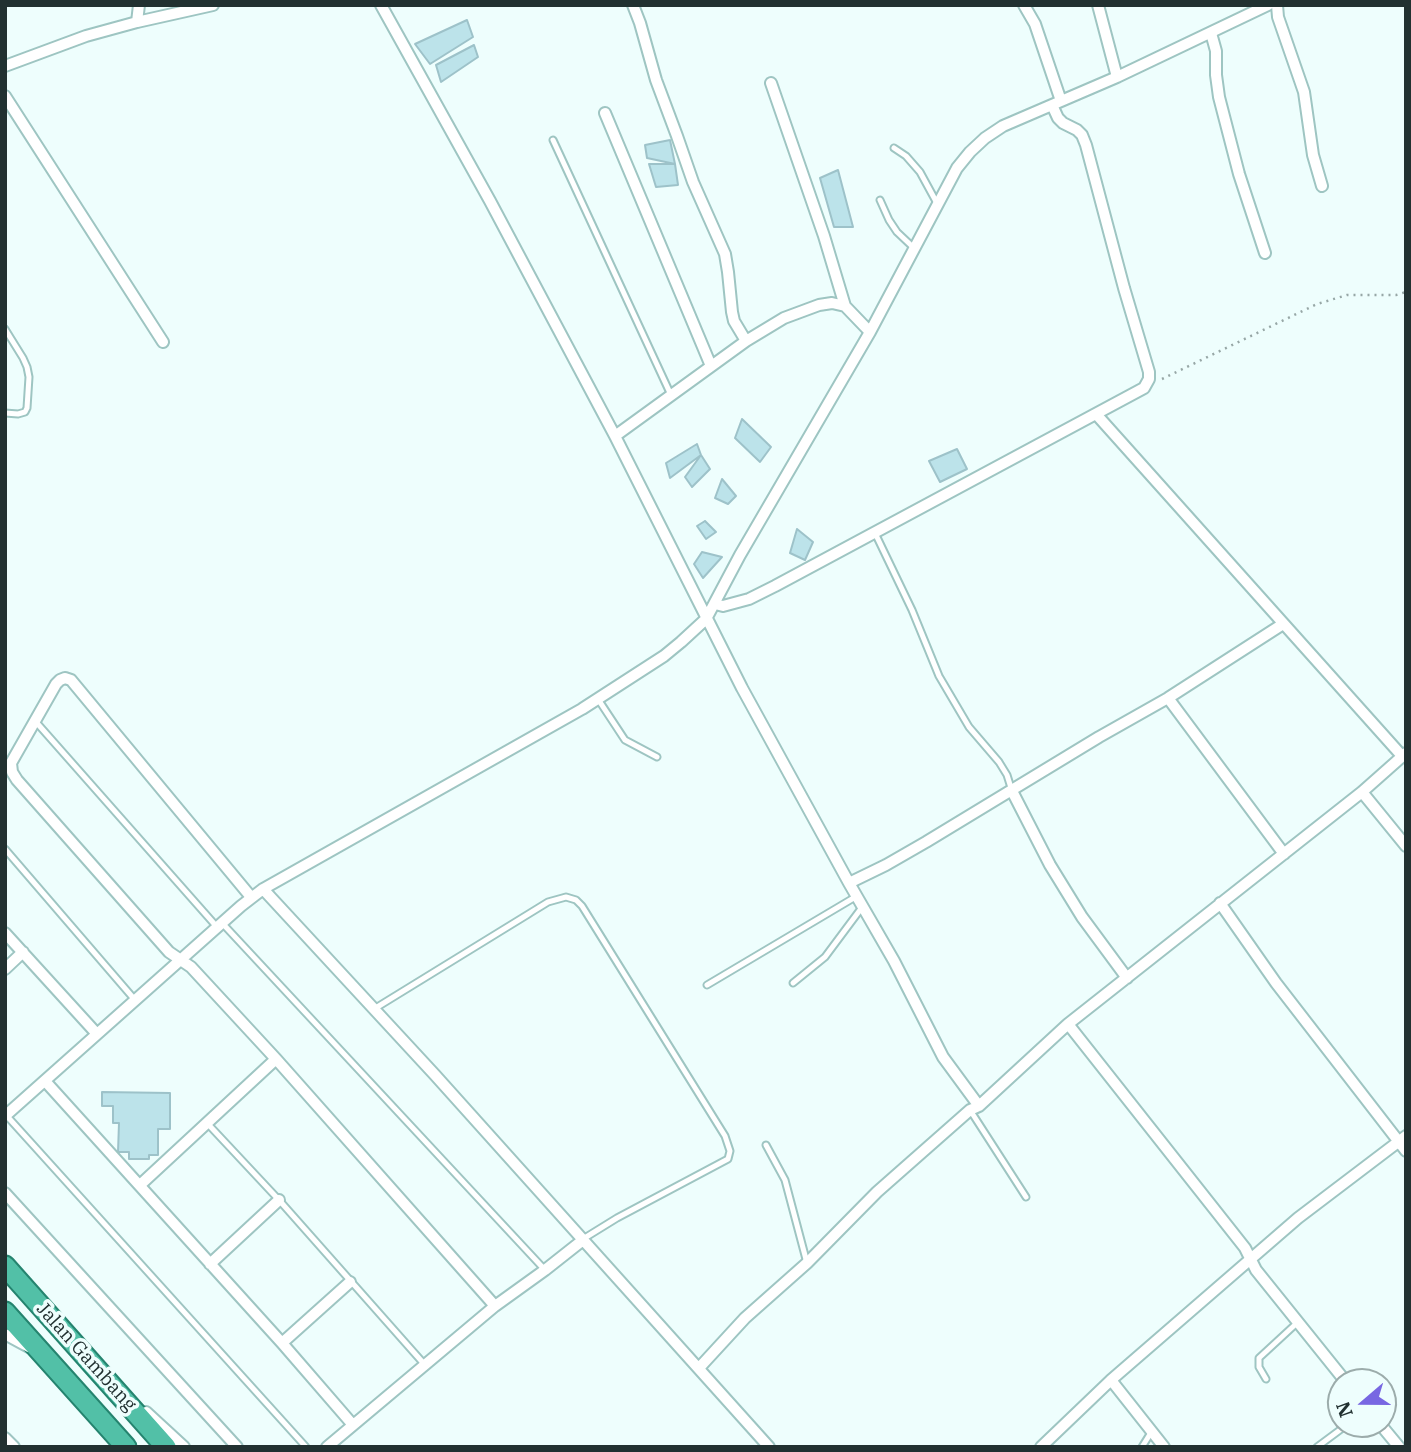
<!DOCTYPE html>
<style>
body{margin:0}
#map{position:relative;width:1411px;height:1452px;overflow:hidden;background:#eefefd;font-family:"IBM Plex Serif",serif}
canvas{display:block}
.frame{position:absolute;inset:0;border:7px solid #223131;pointer-events:none}
.north{position:absolute;left:1327px;top:1368px;width:70px;height:70px;box-sizing:border-box;background:#eefefd;border:2px solid #9cacab;border-radius:50%;rotate:250deg;font-size:19px;font-weight:700;line-height:28px;text-align:center;color:#223131}
.north::after{content:'';display:block;margin:auto;width:24px;height:32px;background:#7867e2;clip-path:polygon(50% 0,100% 100%,50% 72%,0 100%)}
</style>
<div id="map">
<canvas width="1411" height="1452"></canvas>
<div class="frame"></div>
<div class="north">N</div>
</div>
<script>
const ctx = document.querySelector('canvas').getContext('2d');
ctx.lineJoin = 'round';
function paint(path, color) {
  ctx.fillStyle = color;
  ctx.fill(path, 'evenodd');
}
function shape(rows) {
  const path = new Path2D();
  for (const r of rows) {
    path.moveTo(r[0], r[1]);
    for (let i = 2; i < r.length; i += 2) path.lineTo(r[i], r[i + 1]);
  }
  return path;
}
function strokePath(path, color, width, dash) {
  ctx.strokeStyle = color;
  ctx.lineWidth = width;
  ctx.lineCap = dash ? 'butt' : 'round';
  ctx.setLineDash(dash || []);
  ctx.stroke(path);
}
function drawText(font, color, halo, rows, align = 'center') {
  ctx.font = font + ' "IBM Plex Serif",serif';
  ctx.lineWidth = 7;
  ctx.setLineDash([]);
  ctx.textBaseline = 'middle';
  ctx.strokeStyle = halo;
  ctx.fillStyle = color;
  for (const [text, x, y, turn = 0] of rows) {
    ctx.save();
    ctx.translate(x, y);
    ctx.rotate((+turn || 0) * Math.PI / 180);
    ctx.textAlign = isNaN(turn) ? turn : align;
    if (halo) ctx.strokeText(text, 0, 0);
    ctx.fillText(text, 0, 0);
    ctx.restore();
  }
}
const building = shape([
 [467,20,473,37,430,64,415,44,467,20],
 [474,45,478,57,441,82,436,65,474,45],
 [670,140,675,164,647,158,645,145,670,140],
 [649,164,675,164,678,185,656,187,649,164],
 [838,170,853,227,834,227,820,178,838,170],
 [742,419,771,447,760,462,735,438,742,419],
 [697,444,701,455,670,478,666,463,697,444],
 [957,449,967,469,940,482,929,461,957,449],
 [701,455,710,469,692,487,685,477,701,455],
 [722,479,736,496,728,504,715,498,722,479],
 [705,521,716,532,706,539,697,526,705,521],
 [797,529,813,542,805,560,790,553,797,529],
 [702,552,722,557,703,578,694,564,702,552],
 [102,1092,170,1093,170,1129,158,1129,158,1155,149,1155,149,1159,129,1159,129,1152,118,1152,119,1123,113,1123,113,1106,102,1106,102,1092]
]);
paint(building, '#bce3ea');
strokePath(building, '#9dc2c9', 2);
const service = shape([
 [553,140,671,395],
 [894,148,906,156,920,172,938,205],
 [880,200,889,220,897,232,915,249],
 [5,329,23,358,27,367,29,377,27,408,25,412,18,414,5,413],
 [875,533,912,610,939,676,969,727,999,762,1007,775,1012,791],
 [598,699,625,740,657,757],
 [36,722,217,927],
 [5,849,135,1000],
 [223,924,545,1270],
 [793,983,825,957,863,906],
 [707,985,857,896],
 [374,1009,548,902,566,897,576,900,582,906,725,1136,730,1151,728,1159,617,1218,583,1239],
 [970,1110,1026,1197],
 [6,1115,306,1447],
 [207,1123,279,1200,425,1365],
 [766,1145,785,1180,807,1263],
 [1266,1379,1259,1367,1259,1358,1298,1322],
 [1142,1447,1152,1431],
 [1317,1447,1348,1424]
]);
const minor = shape([
 [381,5,490,201,615,436,742,688,849,883,894,961,943,1057,979,1106],
 [633,5,640,23,656,80,677,136,693,182,725,254,728,272,732,312,734,321,746,341],
 [1024,5,1035,24,1061,101],
 [1098,5,1117,77],
 [1277,5,1278,17,1304,92,1313,155,1322,186],
 [137,22,139,5],
 [1211,33,1216,51,1216,75,1219,97,1239,174,1265,253],
 [5,66,86,36,137,22,213,5],
 [771,83,824,236,845,306,870,332],
 [5,96,163,342],
 [605,113,711,366],
 [1096,414,1402,756],
 [615,436,746,341,784,318,819,305,832,303,845,306],
 [715,604,723,606,749,599,775,586,1144,388,1149,379,1149,372,1124,288,1086,145,1082,135,1077,130,1063,123,1058,118,1052,105],
 [1168,698,1284,854],
 [1012,791,1050,865,1082,917,1127,978],
 [1362,792,1406,846],
 [849,883,886,865,926,842,1099,737,1168,698,1283,624],
 [263,889,435,1075,769,1447],
 [251,897,71,680,65,678,60,680,56,684,11,763,12,772,17,780,169,952,191,967,276,1059,495,1306],
 [1220,903,1276,983,1406,1151],
 [5,933,97,1034],
 [5,969,23,952],
 [1068,1024,1245,1248,1256,1270,1346,1382],
 [45,1081,282,1343,353,1425],
 [5,1116,241,906,263,889,582,709,664,656,681,642,706,619,740,555,870,332,957,168,970,152,985,138,1003,126,1117,77,1268,5],
 [140,1185,276,1059],
 [5,1193,237,1447],
 [210,1264,279,1200],
 [5,1334,29,1347],
 [282,1343,350,1282],
 [699,1368,745,1318,807,1263,877,1192,970,1110,979,1106,1068,1024,1362,792,1406,753],
 [1111,1380,1164,1447],
 [146,1412,184,1447],
 [1380,1424,1399,1447],
 [5,1438,14,1447],
 [327,1447,495,1306,545,1270,583,1240],
 [1041,1447,1111,1380,1298,1218,1406,1136]
]);
const trunk = shape([
 [5,1266,166,1447],
 [5,1312,126,1447]
]);
strokePath(service, '#9ec5c2', 9);
strokePath(minor, '#9ec5c2', 14);
strokePath(trunk, '#25846f', 23);
strokePath(shape([
 [1162,379,1317,304,1347,295,1396,295,1406,292]
]), '#97a7a6', 2.5, [2, 5]);
strokePath(service, '#fff', 5);
strokePath(minor, '#fff', 10);
strokePath(trunk, '#52c0a7', 19);
drawText('19px', '#223131', '#eefefd', [
 ["Jalan Gambang",86,1357,48]
]);
</script>
